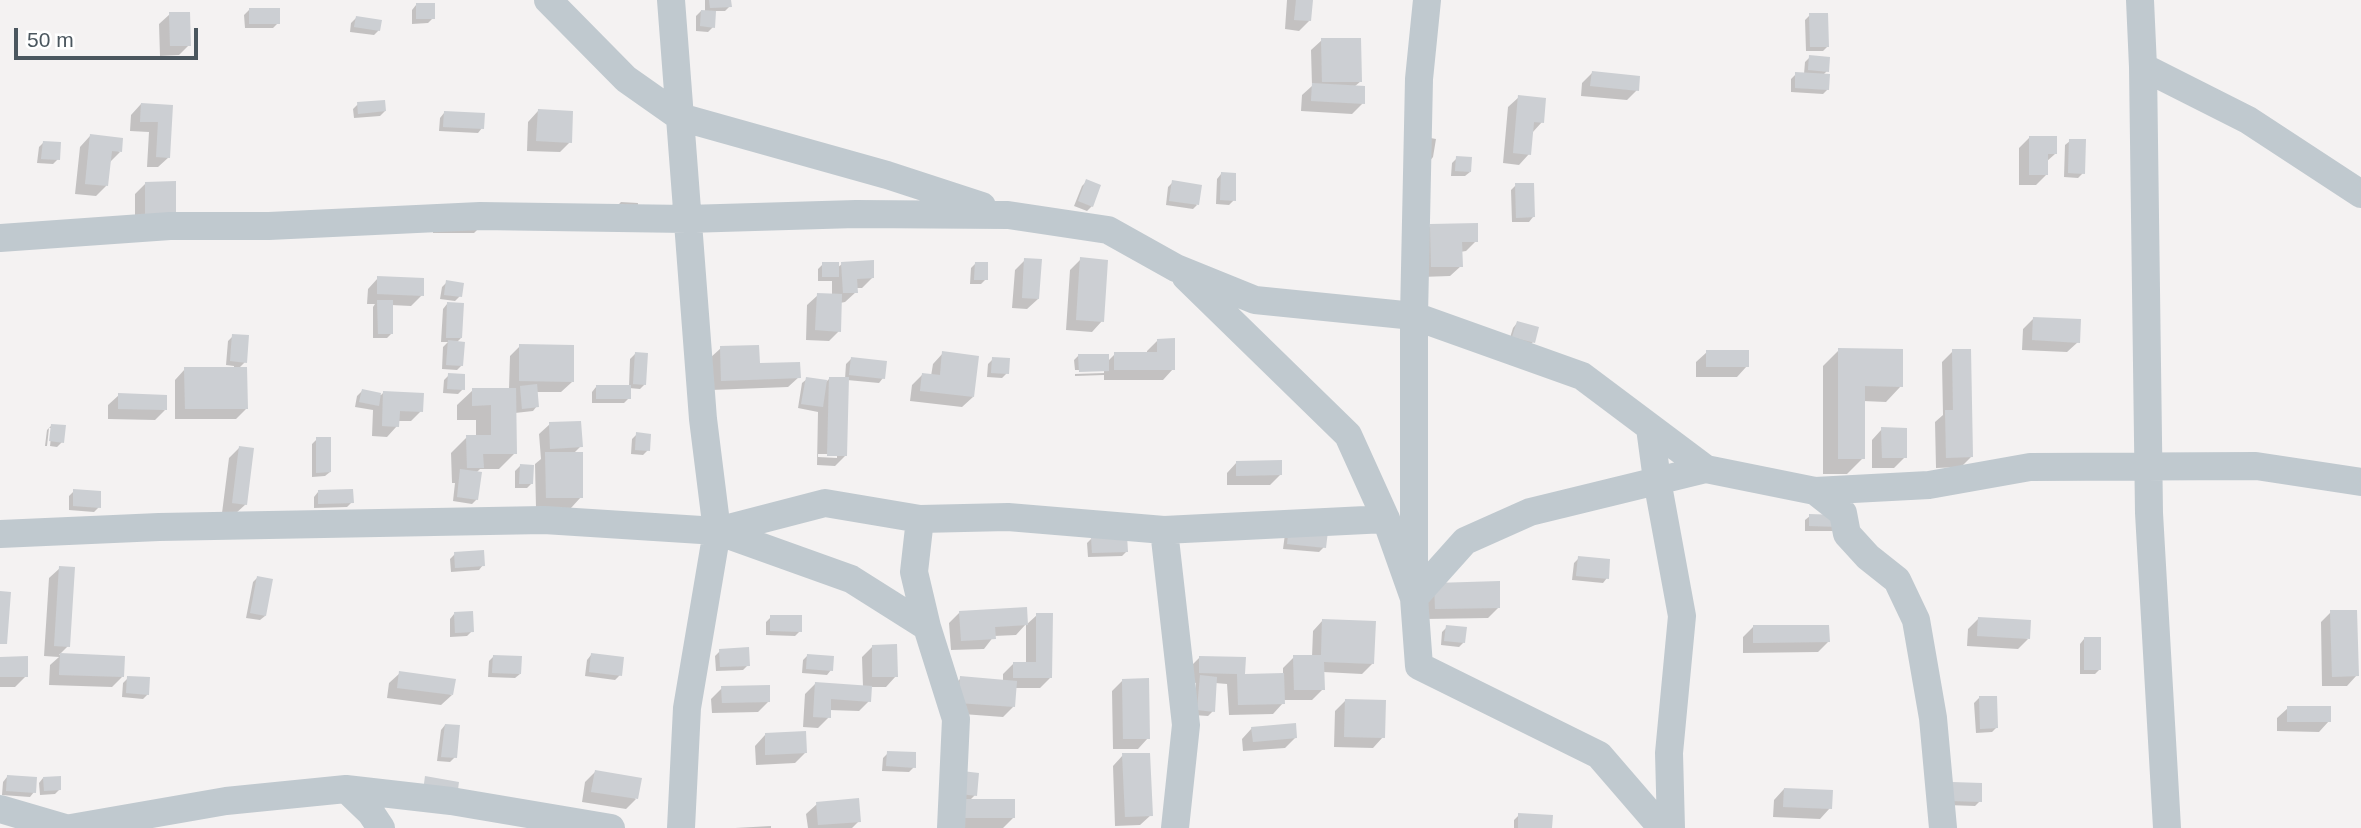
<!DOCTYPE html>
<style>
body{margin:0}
#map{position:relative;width:2361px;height:828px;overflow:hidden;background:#f4f2f2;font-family:Helvetica,sans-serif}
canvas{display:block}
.scale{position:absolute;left:14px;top:28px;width:184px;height:32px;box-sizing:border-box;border:4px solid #4a565e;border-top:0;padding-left:9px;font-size:21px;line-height:24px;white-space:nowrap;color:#4a565e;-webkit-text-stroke:5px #fff;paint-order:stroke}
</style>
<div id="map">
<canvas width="2361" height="828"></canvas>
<div class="scale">50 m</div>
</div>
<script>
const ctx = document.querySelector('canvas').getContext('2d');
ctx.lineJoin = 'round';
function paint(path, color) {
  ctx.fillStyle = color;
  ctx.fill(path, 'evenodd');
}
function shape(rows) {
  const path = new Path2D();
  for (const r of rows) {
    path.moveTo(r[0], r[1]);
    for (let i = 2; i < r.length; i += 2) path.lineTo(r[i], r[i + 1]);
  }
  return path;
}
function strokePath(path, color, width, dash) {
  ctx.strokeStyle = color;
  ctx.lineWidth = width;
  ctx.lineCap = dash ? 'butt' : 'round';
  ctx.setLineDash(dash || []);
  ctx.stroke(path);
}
paint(shape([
 [705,0,730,0,730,6,725,11,714,11,713,27,708,32,696,31,696,16,701,11,705,12],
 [1287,0,1311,0,1310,20,1299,31,1285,29],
 [416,5,433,18,428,23,412,24,412,10],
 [249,10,278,23,273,28,245,28,244,15],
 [170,14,189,45,179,55,160,56,159,24],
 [1810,15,1828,46,1823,51,1806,51,1805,20],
 [356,18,379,30,374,35,350,32,351,23],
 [1322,40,1361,81,1354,87,1363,103,1352,114,1301,111,1302,95,1312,86,1311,50],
 [1810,57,1827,71,1823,75,1828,89,1823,94,1791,92,1791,79,1796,74,1804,74,1805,62],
 [1592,73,1637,90,1627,100,1581,96,1582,83],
 [1519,97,1542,122,1532,133,1529,154,1519,165,1503,163,1508,107],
 [141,104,171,106,169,157,158,167,147,167,149,132,130,131,131,115],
 [358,104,385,111,380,116,354,118,353,109],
 [538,111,570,142,560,152,527,151,528,122],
 [444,113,482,128,478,133,439,131,440,118],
 [90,136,120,152,109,163,106,186,96,196,75,194,80,147],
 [1425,137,1436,139,1433,157,1429,162],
 [2029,138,2055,154,2046,162,2046,175,2036,185,2019,185,2019,148],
 [2070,141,2083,173,2078,178,2064,177,2065,145],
 [43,143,58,159,53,164,37,163,39,147],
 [1457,158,1470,172,1465,176,1451,176,1452,163],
 [1221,174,1234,200,1229,205,1216,204,1217,179],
 [1086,182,1092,206,1087,211,1074,206,1082,186],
 [1173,182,1197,205,1193,209,1166,205,1168,187],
 [146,183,174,183,135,230,135,194],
 [1516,185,1533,217,1529,222,1512,222,1511,190],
 [621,202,638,203,637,218,616,207],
 [433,218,485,222,474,233,433,233],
 [1431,225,1476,241,1466,251,1460,252,1461,266,1450,276,1421,277,1420,236],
 [1081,259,1102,321,1092,332,1066,330,1070,270],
 [1025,260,1038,299,1027,309,1012,308,1015,270],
 [823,264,837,268,842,264,873,277,862,288,856,288,856,292,845,302,840,303,839,331,829,341,806,340,807,305,818,295,832,296,832,281,818,281,818,269],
 [975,264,986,279,981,284,970,284,971,268],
 [378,278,422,295,411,306,391,305,392,333,387,338,373,338,373,307,375,304,367,304,368,289],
 [447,282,460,296,455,301,440,299,442,287],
 [447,304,461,338,456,343,462,365,457,370,442,369,443,347,448,342,441,342,443,309],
 [2034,318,2078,342,2067,352,2022,350,2023,329],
 [1517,323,1533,342,1528,347,1509,341,1513,328],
 [233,336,245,362,238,369,246,409,236,419,175,419,175,380,185,369,234,369,234,366,226,365,228,341],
 [1158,340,1173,369,1163,380,1104,380,1104,375,1075,376,1075,374,1104,373,1104,370,1075,370,1074,360,1079,355,1107,362,1115,354,1147,354,1147,351],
 [520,346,572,382,561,392,536,392,537,406,533,411,515,413,515,453,499,469,480,469,476,473,477,499,472,504,453,501,455,483,452,483,451,453,467,437,476,437,476,420,457,420,457,405,473,390,509,389,510,356],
 [721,348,758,365,799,377,788,387,711,390,710,358],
 [1839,350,1901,386,1886,402,1863,401,1863,458,1847,474,1823,474,1823,366],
 [1953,351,1971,457,1961,467,1936,468,1935,422,1943,415,1942,362],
 [1707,352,1747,366,1737,377,1696,377,1696,362],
 [943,353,973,397,962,407,910,401,912,385,922,375,931,376,933,364],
 [635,354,645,384,640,389,629,388,629,398,624,403,592,403,592,392,596,387,629,387,630,359],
 [851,359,883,378,879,383,847,380,845,456,835,466,817,465,818,412,798,408,802,383,807,379,826,382,830,378,845,379,846,364],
 [818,454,837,454,837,458,818,457],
 [993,359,1007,373,1002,378,987,377,988,364],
 [449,375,463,389,458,394,443,393,444,380],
 [362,391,381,395,384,392,421,411,411,421,398,421,397,426,387,437,372,436,373,410,355,407,357,396],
 [119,395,165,410,155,420,108,419,108,405],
 [550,424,581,446,573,454,581,497,571,508,536,508,535,464,541,459,539,434],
 [52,425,62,442,57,447,50,446,52,428,49,428],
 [49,428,47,446,45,446,47,430],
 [1882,429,1905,457,1894,468,1872,468,1872,440],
 [637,434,648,450,643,455,631,454,632,439],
 [317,439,330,472,325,476,312,477,312,444],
 [239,448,246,504,235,514,222,513,229,458],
 [1237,462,1281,474,1270,485,1227,485,1227,473],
 [520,466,532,483,527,488,515,488,515,471],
 [74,491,99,507,94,512,69,510,69,496],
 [318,492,352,502,347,507,314,508,314,497],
 [1810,516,1839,526,1834,531,1805,531,1805,520],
 [1285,534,1324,547,1319,552,1283,549],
 [1092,538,1127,551,1122,556,1088,557,1087,543],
 [455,554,483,565,479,570,451,572,450,559],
 [1579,558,1607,578,1603,583,1572,580,1574,563],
 [60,568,68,646,59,655,123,658,122,677,112,687,49,685,50,665,59,657,44,656,49,578],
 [257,578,265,616,260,620,246,618,253,582],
 [1435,584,1499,607,1488,618,1425,619,1424,595],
 [960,612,1026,624,1016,635,994,636,984,649,951,650,949,623],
 [2331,612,2357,675,2347,686,2322,686,2321,622],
 [454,614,472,631,467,636,450,637,450,619],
 [1037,615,1050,678,1040,688,1015,688,1013,707,1003,717,949,713,951,688,961,678,1003,681,1003,674,1014,663,1026,664,1026,625],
 [771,617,800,631,795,636,766,635,766,622],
 [1979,618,2028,639,2018,649,1967,646,1968,629],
 [1323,620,1373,663,1362,674,1323,672,1323,689,1312,700,1283,700,1283,703,1273,714,1229,715,1227,684,1215,683,1213,711,1208,716,1193,715,1196,683,1189,682,1189,668,1200,657,1243,676,1283,675,1283,668,1294,657,1312,657,1313,631],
 [1447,627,1464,642,1459,647,1441,645,1442,632],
 [1753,627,1828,642,1818,652,1743,653,1743,637],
 [2084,639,2100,669,2095,674,2080,674,2080,644],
 [873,646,896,676,886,687,870,687,869,701,859,711,829,710,829,717,818,728,803,727,805,694,815,684,863,687,862,657],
 [720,651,748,665,743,670,716,671,715,656],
 [591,655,620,675,615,680,585,676,587,660],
 [808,655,831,670,827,675,802,673,803,660],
 [493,657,520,674,515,678,488,677,489,661],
 [0,658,26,676,15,687,0,687],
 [400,673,452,695,441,705,387,698,389,683],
 [128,678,148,694,143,699,122,697,123,683],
 [1123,680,1148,738,1138,749,1113,749,1112,691],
 [722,688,768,702,758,712,712,713,711,699],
 [1979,698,1997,727,1992,732,1976,733,1974,703],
 [1345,701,1383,737,1373,748,1334,747,1335,711],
 [2288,708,2329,721,2319,732,2277,731,2277,718],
 [445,725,455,757,450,762,437,761,441,730],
 [1252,728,1295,738,1285,748,1243,751,1242,739],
 [765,735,805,753,795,763,756,765,755,746],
 [888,753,914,767,909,772,882,771,883,758],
 [1123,755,1151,815,1140,825,1115,826,1113,766],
 [595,772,636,799,626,809,582,802,585,782],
 [7,777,34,792,30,797,2,795,3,782],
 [958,777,975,795,970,800,1013,818,1003,828,954,828],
 [43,778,59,790,55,794,40,795,39,783],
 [1784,789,1830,808,1820,819,1773,817,1774,800],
 [1947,789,1980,801,1975,806,1947,805],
 [817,804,859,821,852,828,808,828,806,814],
 [1519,815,1551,828,1514,828,1514,820],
 [771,826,771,828,735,828]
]), '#0003');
paint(shape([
 [709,0,731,0,732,7,710,8],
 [1296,0,1313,0,1311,21,1294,20],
 [416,3,435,3,435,19,416,19],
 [249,8,280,8,280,24,249,24],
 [701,10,716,11,715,28,700,26],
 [169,12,190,12,191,46,170,46],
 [1809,13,1828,13,1829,47,1810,47],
 [356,16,382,20,380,31,354,27],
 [1321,38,1361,38,1362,82,1322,82],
 [1809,55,1830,57,1829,72,1808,70],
 [1592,71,1640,76,1639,91,1590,86],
 [1795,72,1830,74,1829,90,1795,88],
 [1312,83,1365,86,1365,104,1311,101],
 [1518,95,1546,98,1544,123,1534,122,1531,155,1513,153],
 [385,100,386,111,358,114,357,102],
 [141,103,173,105,170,158,156,157,158,122,140,122],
 [538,109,573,111,572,143,536,141],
 [444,111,485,113,484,129,443,127],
 [90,134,123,138,122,152,112,151,108,186,85,184],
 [2029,136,2057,136,2057,154,2048,154,2048,175,2029,175],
 [2069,139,2086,139,2085,174,2068,173],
 [43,141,61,142,60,160,41,159],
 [1456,156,1472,157,1471,172,1455,171],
 [1221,172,1236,173,1236,201,1220,200],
 [1086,179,1101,185,1093,207,1078,201],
 [1172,180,1202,185,1199,205,1169,201],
 [176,181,176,220,145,220,145,182],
 [1515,183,1534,183,1535,217,1516,218],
 [1478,223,1478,242,1462,242,1463,267,1431,267,1430,224],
 [1080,257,1108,260,1104,322,1076,320],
 [1024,258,1042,259,1039,299,1022,298],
 [874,260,874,278,857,279,858,293,843,293,841,262],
 [822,262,839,262,839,277,822,277],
 [975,262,988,262,988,280,974,280],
 [377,276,424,278,424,296,377,294],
 [446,280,464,283,462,297,444,295],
 [817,293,842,294,841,332,815,330],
 [377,300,393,300,393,334,378,334],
 [447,302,464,303,462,338,446,338],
 [2033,317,2081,319,2080,343,2032,340],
 [1517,321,1539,327,1535,343,1512,337],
 [232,334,249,335,247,363,230,361],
 [1175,338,1175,370,1114,370,1114,352,1157,352,1157,339],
 [448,340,465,342,463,366,446,365],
 [519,344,574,345,574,382,519,381],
 [759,345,760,363,800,362,801,378,721,381,720,346],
 [1838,348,1903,349,1903,387,1865,386,1865,459,1838,459],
 [1952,349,1971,349,1973,457,1946,458,1945,410,1953,410],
 [1706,350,1749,350,1749,367,1706,367],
 [942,351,979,356,974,397,920,391,922,373,940,375],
 [635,352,648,353,646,385,633,384],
 [1078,354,1109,354,1109,371,1079,372],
 [851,357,887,361,885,379,849,375],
 [992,357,1010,358,1009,374,991,373],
 [184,367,247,367,248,409,185,409],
 [448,373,465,374,465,390,447,389],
 [806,377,827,380,823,407,801,404],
 [829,377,849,377,847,456,827,456],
 [537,384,539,407,522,409,520,386],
 [596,385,631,385,631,399,596,399],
 [472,388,516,388,517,454,483,454,484,468,467,468,466,435,491,435,491,405,472,406],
 [362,389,381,393,379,406,359,402],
 [383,391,424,393,423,412,400,411,399,427,382,426],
 [118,393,167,395,167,410,118,409],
 [581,421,583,447,550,449,549,422],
 [51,424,66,425,64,443,49,441],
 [1881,427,1907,428,1907,458,1882,458],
 [636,432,651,434,650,451,635,450],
 [316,437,331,437,331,472,316,473],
 [239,446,254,448,247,505,232,503],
 [545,452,583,452,583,498,546,498],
 [1282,460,1282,475,1236,476,1236,461],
 [520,464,534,465,533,484,519,484],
 [460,469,482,472,478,500,457,497],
 [73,489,101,491,101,508,73,506],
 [353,489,354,503,318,504,318,490],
 [1809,514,1840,515,1841,527,1809,526],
 [1289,527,1328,531,1326,548,1287,544],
 [1127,535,1128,552,1092,553,1091,537],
 [484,550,485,566,455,568,454,552],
 [1578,556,1610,559,1609,579,1576,576],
 [59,566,75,567,70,647,54,646],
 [257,576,273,579,266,616,250,613],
 [1500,581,1500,608,1435,609,1434,583],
 [0,591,11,592,7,644,0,644],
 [1027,607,1028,625,995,627,996,639,961,641,959,611],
 [2330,610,2357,610,2359,676,2332,677],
 [473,611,474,632,455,633,454,612],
 [1036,613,1053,613,1052,678,1013,678,1013,662,1036,662],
 [770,615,802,615,802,632,770,631],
 [1978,617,2031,620,2030,639,1977,636],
 [1322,619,1376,621,1374,664,1324,662,1325,690,1294,690,1293,655,1321,655],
 [1446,625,1467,627,1465,643,1444,641],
 [1753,625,1829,625,1830,642,1753,643],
 [2084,637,2101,637,2101,670,2084,670],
 [897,644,898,677,872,677,872,645],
 [749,647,750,666,720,667,719,649],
 [60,653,125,656,124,677,59,675],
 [591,653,624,657,622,676,589,672],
 [807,654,834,656,833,671,806,669],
 [493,655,522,656,521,674,492,673],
 [28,656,28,677,0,677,0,657],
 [1199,656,1246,657,1245,674,1284,673,1285,704,1238,705,1237,674,1199,673],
 [399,671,456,679,453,695,397,688],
 [1200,675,1217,677,1215,712,1197,710],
 [127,676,150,677,149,695,126,693],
 [960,676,1017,681,1015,707,958,703],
 [1149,678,1150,739,1123,739,1122,679],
 [815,682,872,686,871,702,831,699,831,718,813,717],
 [770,685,770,702,722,703,721,686],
 [1979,696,1997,696,1998,728,1980,729],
 [1345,699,1386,700,1385,738,1344,737],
 [2287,706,2331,706,2331,722,2287,722],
 [1296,723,1297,738,1253,742,1251,727],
 [445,724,460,725,457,758,441,757],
 [806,731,807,753,765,755,765,733],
 [887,751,916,752,916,768,886,766],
 [1122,753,1150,753,1153,816,1125,817],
 [595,770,642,778,638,799,591,792],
 [962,771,979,773,977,796,960,794],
 [7,775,37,777,36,793,6,791],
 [61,776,61,790,44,791,43,777],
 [425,776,459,782,457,797,423,791],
 [1952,782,1982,783,1982,802,1951,801],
 [1784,788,1833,790,1832,809,1783,807],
 [859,798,861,822,818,825,816,802],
 [964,799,1015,799,1015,818,964,818],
 [1518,813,1553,815,1552,828,1518,828]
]), '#cccfd3');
strokePath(shape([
 [548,0,626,79,680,117,887,175,982,206],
 [671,0,703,419,717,531,687,708,681,828],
 [2140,0,2143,67,2149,513,2167,828],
 [2143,67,2248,120,2361,194],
 [0,238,170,226,269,226,480,216,687,219,856,214,1008,215,1108,230,1176,268,1255,300,1414,316,1582,376,1706,469,1815,491,1929,485,2030,467,2256,466,2361,482],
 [1186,277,1348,435,1386,519,1414,598,1419,666,1599,755,1662,828],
 [1650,428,1657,480,1682,616,1669,753,1671,828],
 [1815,491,1843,513,1847,534,1868,557,1897,580,1916,620,1933,718,1943,828],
 [920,519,914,572,927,627],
 [1164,530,1186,725,1175,828],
 [717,531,825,503,920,519,1008,517,1164,530,1386,519],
 [0,534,159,527,544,520,717,531,851,579,927,627,956,719,951,828],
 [1414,578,1414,316,1419,79,1427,0],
 [1414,598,1465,541,1530,512,1706,469],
 [346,789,371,813,381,828],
 [0,809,65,828],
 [71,828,226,801,346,789,451,801,611,828]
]), '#c0c9cf', 28);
</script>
